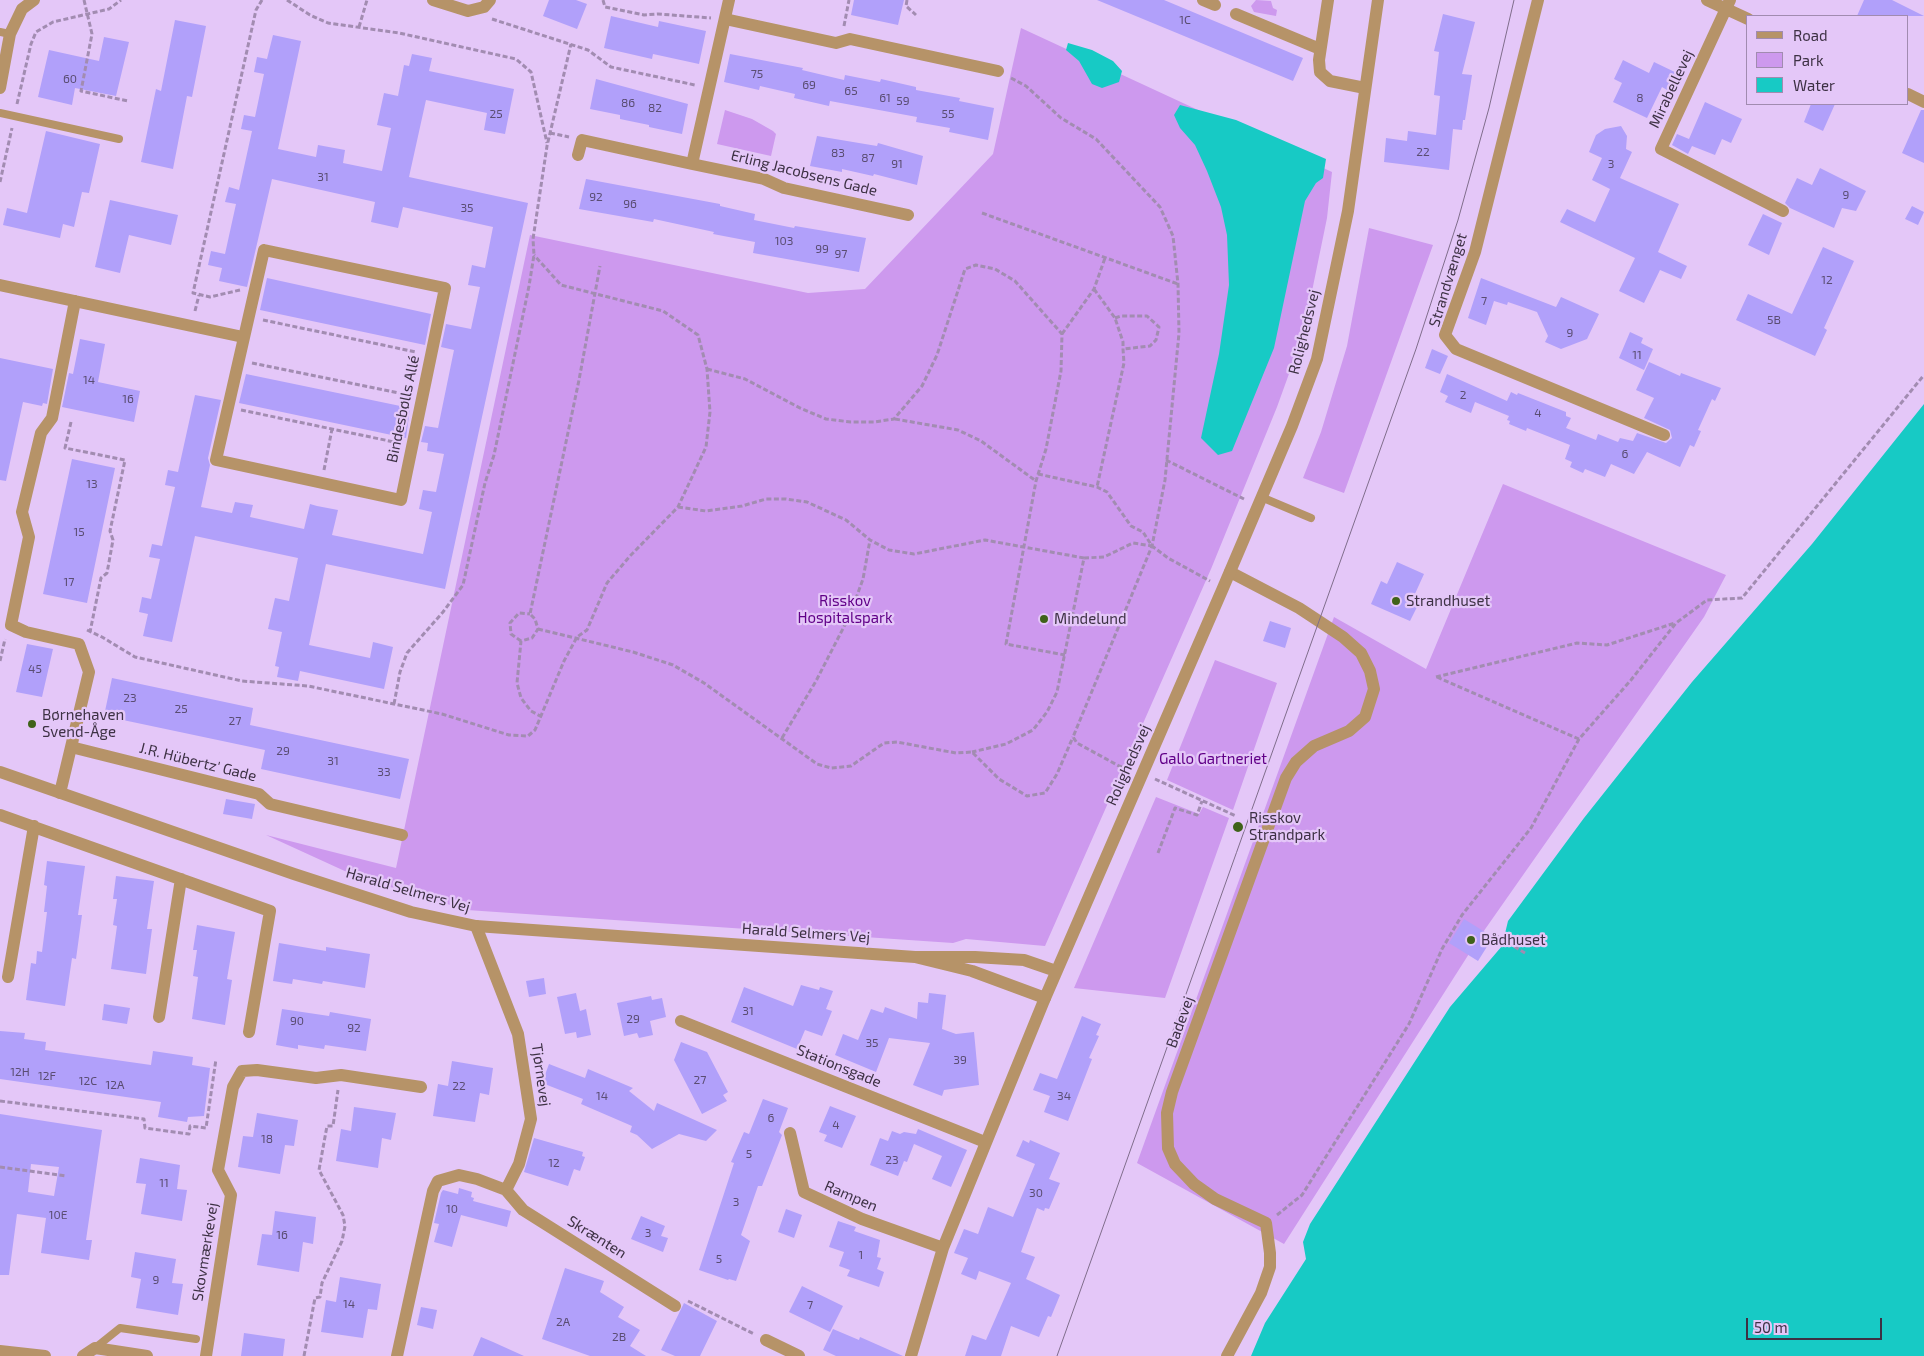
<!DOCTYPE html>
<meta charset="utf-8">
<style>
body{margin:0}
#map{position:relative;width:1924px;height:1356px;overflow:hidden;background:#e4c7f8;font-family:"Exo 2",sans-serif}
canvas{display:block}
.legend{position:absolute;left:1746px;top:15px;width:162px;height:90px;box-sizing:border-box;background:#e4c7f8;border:1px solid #a18bb0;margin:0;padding:6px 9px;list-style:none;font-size:15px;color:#3d3144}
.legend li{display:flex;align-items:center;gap:10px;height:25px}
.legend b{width:25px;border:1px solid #a18bb0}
.scale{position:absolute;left:1746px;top:1318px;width:136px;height:22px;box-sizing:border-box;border:2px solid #3d3144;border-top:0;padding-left:6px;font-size:15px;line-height:18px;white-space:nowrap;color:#3d3144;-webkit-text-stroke:4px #e4c7f8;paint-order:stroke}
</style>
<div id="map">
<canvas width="1924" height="1356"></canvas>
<ul class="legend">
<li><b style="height:6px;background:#b69368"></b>Road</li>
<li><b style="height:14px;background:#cd99ee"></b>Park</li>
<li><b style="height:14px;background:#17cac5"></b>Water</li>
</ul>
<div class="scale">50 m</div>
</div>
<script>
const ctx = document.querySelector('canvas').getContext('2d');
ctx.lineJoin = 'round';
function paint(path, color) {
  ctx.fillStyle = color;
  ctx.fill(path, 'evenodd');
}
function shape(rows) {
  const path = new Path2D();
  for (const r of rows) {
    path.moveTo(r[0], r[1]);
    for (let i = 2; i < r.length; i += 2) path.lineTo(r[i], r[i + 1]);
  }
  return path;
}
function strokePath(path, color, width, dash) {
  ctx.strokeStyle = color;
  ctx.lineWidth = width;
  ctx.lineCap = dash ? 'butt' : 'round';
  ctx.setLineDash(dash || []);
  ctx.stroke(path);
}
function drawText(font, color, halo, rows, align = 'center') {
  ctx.font = font + ' "Exo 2",sans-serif';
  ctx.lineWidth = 4.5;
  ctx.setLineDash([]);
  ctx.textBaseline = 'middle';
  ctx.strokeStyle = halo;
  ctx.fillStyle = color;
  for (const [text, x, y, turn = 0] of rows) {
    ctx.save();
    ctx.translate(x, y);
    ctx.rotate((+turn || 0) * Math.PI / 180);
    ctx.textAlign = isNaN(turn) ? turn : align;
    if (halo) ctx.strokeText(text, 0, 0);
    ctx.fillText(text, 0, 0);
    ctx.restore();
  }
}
paint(shape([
 [1256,0,1271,1,1273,8,1277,10,1276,16,1254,12,1251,6],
 [1021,28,1332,172,1327,218,1311,296,1290,371,1277,407,1211,569,1045,946,966,939,953,943,467,910,360,878,266,835,396,868,530,235,808,293,865,289,993,154],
 [725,110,752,119,773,131,776,134,771,156,717,144],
 [1369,228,1433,245,1344,493,1303,478,1321,432,1347,346],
 [1503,484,1726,575,1704,617,1481,935,1284,1244,1137,1163,1334,617,1426,669],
 [1215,660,1277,683,1233,810,1167,780],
 [1156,797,1199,814,1203,807,1229,818,1165,998,1074,988]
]), '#cd99ee');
paint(shape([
 [1068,43,1092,50,1113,61,1122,71,1119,82,1102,88,1092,84,1079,61,1066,50],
 [1180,105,1236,120,1326,159,1323,178,1316,183,1305,201,1274,348,1232,451,1218,455,1201,438,1219,354,1229,285,1227,235,1221,207,1207,171,1195,145,1180,128,1174,115],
 [1924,404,1924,1356,1251,1356,1265,1323,1306,1259,1303,1242,1310,1224,1450,1007,1502,946,1508,921,1584,818,1692,682,1812,544]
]), '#17cac5');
paint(shape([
 [549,0,576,0,587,4,577,29,543,16],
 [854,0,904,0,898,25,851,15],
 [1097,0,1164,0,1303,58,1293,81],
 [1864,0,1892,0,1924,16,1857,16],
 [1443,14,1475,22,1462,74,1472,75,1465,120,1463,120,1462,130,1453,129,1449,170,1384,162,1386,138,1407,141,1408,131,1436,135,1440,96,1434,95,1439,52,1434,51],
 [611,16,658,27,659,21,706,31,699,64,653,54,652,59,604,48],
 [175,20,206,26,192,97,187,96,173,169,141,162,156,89,161,91],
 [273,35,301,41,278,149,316,157,318,145,345,150,343,163,382,171,391,128,377,125,384,93,398,96,404,65,409,66,412,54,432,58,429,71,514,89,505,134,484,130,487,113,426,100,409,177,528,203,445,589,326,564,309,645,370,658,373,642,393,647,384,689,300,671,298,681,277,677,279,667,275,666,282,632,268,629,275,598,289,601,298,558,195,536,172,642,143,636,148,614,139,612,142,597,151,599,160,559,149,557,152,544,162,546,175,487,165,485,168,470,178,472,195,395,221,400,208,458,210,465,201,507,232,513,235,502,253,505,250,517,304,529,310,504,317,506,338,510,332,535,423,554,432,512,419,509,423,490,436,492,444,454,427,451,428,443,421,442,425,426,438,428,454,350,441,347,446,324,471,329,480,287,468,285,472,265,485,268,493,227,403,207,398,228,371,222,375,202,272,179,247,287,219,281,222,268,208,265,211,251,225,254,236,204,225,202,229,187,239,190,252,131,241,129,244,115,255,117,264,74,254,72,257,57,267,59],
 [104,37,129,42,116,96,75,88,72,105,38,97,49,50,99,61],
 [730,54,803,68,802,70,844,80,845,75,880,82,881,79,916,87,916,90,960,98,959,101,994,108,988,140,949,132,950,128,916,122,917,117,830,101,829,106,794,98,795,94,760,86,759,90,724,82],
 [1623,60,1649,73,1654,62,1681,75,1672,93,1662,87,1647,118,1613,102,1622,83,1614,79],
 [596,79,688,104,682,134,649,127,649,125,620,119,620,115,590,109],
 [1705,102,1742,119,1731,143,1722,139,1715,155,1692,146,1688,154,1672,145,1677,134,1689,139],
 [1811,104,1835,104,1823,131,1804,122],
 [1921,110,1924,110,1924,163,1902,153],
 [1621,126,1627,136,1626,149,1632,152,1620,178,1679,204,1658,252,1687,266,1681,279,1660,270,1644,303,1619,291,1635,258,1560,222,1567,209,1595,222,1610,189,1592,180,1602,158,1589,152,1596,135,1605,129],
 [46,131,100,144,89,193,82,192,74,227,63,224,60,238,3,225,7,208,27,213],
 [817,136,877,146,878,143,923,156,917,185,874,174,873,176,842,169,842,172,810,166],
 [1820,168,1866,191,1856,211,1842,208,1834,228,1790,208,1785,203,1797,178,1812,185],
 [586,179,720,204,720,206,755,214,754,220,794,228,795,226,866,238,859,272,753,253,755,242,713,234,714,232,654,219,653,222,579,209],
 [110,200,178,215,171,245,129,235,120,273,95,267],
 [1912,206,1924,212,1918,225,1905,219],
 [1763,214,1782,223,1769,255,1748,245],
 [1823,247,1854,261,1824,328,1827,330,1815,356,1736,320,1748,294,1792,314],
 [267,278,431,314,425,345,260,310],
 [1481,278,1556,307,1561,297,1599,314,1587,339,1561,349,1545,342,1548,336,1537,312,1508,302,1507,305,1494,301,1486,325,1468,318],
 [1630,332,1643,338,1641,343,1653,349,1644,370,1619,358],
 [80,339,105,344,98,382,140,391,134,422,62,407,69,373,73,374],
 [1432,349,1448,356,1440,374,1425,368],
 [0,358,53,369,47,404,43,403,42,406,23,402,6,481,0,480],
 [1649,362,1680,376,1681,373,1721,388,1715,401,1712,399,1698,430,1701,431,1694,447,1690,445,1680,467,1647,452,1634,474,1611,464,1605,477,1585,469,1583,473,1570,467,1572,462,1565,459,1570,445,1527,428,1526,431,1509,424,1510,421,1507,420,1509,416,1475,402,1471,413,1445,402,1448,396,1440,392,1447,374,1507,401,1511,392,1517,395,1518,393,1566,412,1566,416,1571,418,1566,428,1596,440,1598,434,1618,442,1620,438,1633,441,1637,433,1666,443,1672,438,1670,430,1644,418,1654,398,1636,390],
 [246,374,410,408,406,438,239,403],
 [72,459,115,468,87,603,43,594],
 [1397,562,1424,574,1414,596,1421,599,1410,621,1371,604,1381,581,1387,584],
 [1270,621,1291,628,1285,648,1263,641],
 [27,644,53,649,42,697,16,692],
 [112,678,253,708,250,725,409,759,400,799,261,769,265,750,104,716],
 [226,799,255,804,252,819,223,814],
 [47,861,85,866,78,915,82,915,76,959,72,958,65,1006,26,1000,31,963,36,964,37,951,42,952,47,912,44,912,47,886,44,885],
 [116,876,154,881,147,929,152,929,146,974,111,969,117,926,113,925,117,899,113,899],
 [1464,919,1493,937,1478,961,1449,943],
 [197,925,235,932,227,979,232,980,225,1025,192,1019,198,977,193,976,197,950,193,950],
 [279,943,326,951,326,947,370,954,365,988,323,981,322,984,293,979,292,984,273,981],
 [544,978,546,994,529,997,526,981],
 [801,985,819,990,820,987,833,991,826,1009,832,1011,822,1036,805,1030,797,1049,731,1022,744,987,793,1006],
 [576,993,580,1011,586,1009,591,1035,577,1038,576,1032,565,1034,557,997],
 [929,993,946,995,942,1029,956,1034,974,1032,979,1085,944,1090,942,1096,913,1085,930,1043,889,1038,876,1072,835,1055,843,1034,858,1040,871,1009,883,1013,885,1007,917,1019,918,1002,928,1003],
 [651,996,652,1000,662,998,666,1017,650,1021,653,1035,639,1038,637,1033,624,1036,617,1003],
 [104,1004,130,1008,127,1024,102,1020],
 [282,1009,329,1016,330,1012,371,1019,366,1051,325,1045,324,1049,298,1045,298,1049,276,1045],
 [1082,1016,1101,1024,1096,1035,1099,1036,1089,1058,1092,1059,1068,1121,1044,1112,1050,1096,1033,1090,1040,1073,1057,1079],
 [0,1031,25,1033,24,1039,46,1042,45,1050,151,1065,153,1051,193,1057,192,1065,210,1068,204,1116,188,1117,187,1122,158,1117,161,1102,0,1079],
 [681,1042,707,1052,728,1092,723,1095,727,1101,702,1114,674,1060],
 [452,1061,493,1068,489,1095,480,1093,475,1122,433,1116,438,1084,448,1086],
 [549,1064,585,1078,588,1069,633,1088,629,1091,654,1111,657,1103,717,1130,706,1141,679,1134,652,1149,637,1135,630,1132,632,1126,581,1104,583,1099,542,1083],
 [763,1099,788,1108,779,1132,782,1135,762,1186,758,1186,741,1235,750,1241,745,1255,736,1281,729,1279,728,1280,699,1270,734,1163,731,1162,744,1132,749,1134],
 [830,1106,856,1116,842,1148,824,1141,827,1135,819,1132],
 [354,1107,396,1113,391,1140,382,1138,378,1168,336,1161,341,1129,351,1131],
 [257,1113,298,1120,294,1146,285,1145,280,1174,238,1167,243,1136,253,1137],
 [0,1114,102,1130,86,1240,92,1240,89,1260,41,1253,46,1218,17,1214,9,1275,0,1275],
 [31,1164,59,1167,54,1196,28,1192],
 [918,1129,967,1150,951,1187,932,1179,942,1156,914,1144,907,1162,904,1161,898,1176,870,1165,880,1138,888,1141,892,1131,900,1134,904,1132,916,1134],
 [534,1138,583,1152,582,1156,585,1157,580,1171,574,1169,568,1186,524,1172],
 [1023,1140,1029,1143,1030,1140,1060,1153,1049,1179,1060,1183,1049,1209,1045,1208,1044,1211,1037,1208,1021,1252,1035,1257,1026,1279,1060,1295,1051,1317,1048,1316,1039,1337,1011,1326,1001,1356,965,1356,972,1335,986,1340,1011,1283,979,1271,976,1280,961,1274,968,1258,954,1253,964,1229,978,1234,988,1207,1013,1217,1035,1164,1016,1156],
 [140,1158,180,1165,177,1189,187,1190,182,1221,141,1214,146,1184,136,1183],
 [459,1188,472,1192,471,1197,474,1198,473,1201,511,1211,507,1227,461,1215,452,1247,434,1242,439,1224,434,1223,441,1193,443,1190,458,1194],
 [786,1209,802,1215,794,1238,778,1232],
 [275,1211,316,1217,313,1244,303,1242,299,1272,257,1265,262,1234,272,1235],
 [641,1216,665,1226,661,1236,668,1238,663,1252,631,1239],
 [838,1221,856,1227,854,1231,880,1240,877,1257,881,1258,877,1269,884,1272,879,1287,847,1276,850,1270,839,1266,844,1252,829,1247],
 [135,1252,176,1259,172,1283,183,1284,178,1315,136,1308,141,1279,131,1277],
 [565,1268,604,1281,600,1292,624,1307,618,1317,640,1330,630,1346,646,1356,590,1356,542,1339],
 [340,1277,381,1284,377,1310,368,1309,363,1338,321,1332,326,1300,336,1302],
 [802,1286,843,1306,830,1332,789,1312],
 [684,1303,717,1321,700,1356,675,1356,661,1350],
 [421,1307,437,1310,433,1329,417,1325],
 [833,1329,859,1340,860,1337,903,1356,836,1356,823,1350],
 [244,1333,285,1339,283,1356,241,1356],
 [481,1337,493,1342,524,1356,473,1356]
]), '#b1a0fa');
strokePath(shape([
 [84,0,92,34,81,91,128,101],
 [287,0,310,15,328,23,399,33,516,59,531,72,547,143],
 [603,0,605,7,644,15,658,14,711,18],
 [907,0,906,6,916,15],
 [492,19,588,50,611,67,695,85],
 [844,26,849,0],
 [359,27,367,0],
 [1011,78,1026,86,1061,118,1096,139,1160,207,1173,236,1178,284,1179,333,1165,480,1152,546,1073,737,1077,743,1119,766,1128,769],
 [17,104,31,44,36,32,53,22,109,9,121,0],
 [550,133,569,137],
 [0,182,12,128],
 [982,213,1178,284],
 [1094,289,1115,318,1123,342,1123,349,1124,363,1097,487],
 [240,290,210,297,193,293,256,10,262,0],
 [195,311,199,295],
 [1115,318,1121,316,1147,316,1159,327,1156,340,1150,346,1123,349],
 [263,320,416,352],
 [1062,334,1094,289,1105,258],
 [252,363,409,395],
 [707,369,745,379,800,408,826,419,851,422,874,422,894,419,922,386,937,355,965,269,976,265,995,269,1015,281,1062,334,1061,371,1046,449,1036,481,1006,644,1065,655],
 [241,410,399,443],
 [895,419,958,430,981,441,1036,481],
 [71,422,65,448,125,460,110,531,113,540,107,573,101,578,90,632],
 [1166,460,1244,499],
 [324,470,332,429],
 [1038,474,1097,487,1107,492,1131,526,1143,532,1152,546,1168,558,1210,581],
 [678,507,706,511,742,506,766,499,786,499,807,502,846,520,870,540,889,550,914,554,985,540,1084,558,1057,692,1047,712,1033,730,1006,744,972,752],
 [1084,558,1104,557,1133,543,1152,546],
 [538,629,633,652,673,665,704,683,817,764,831,768,851,766,884,743,897,742,956,753,972,752,999,779,1027,796,1045,793,1057,774,1073,737],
 [87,630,102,637,135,657,242,681,308,686,442,714,509,735,528,736,535,730,564,661,577,637,587,630,607,583,630,556,678,507,706,447,710,412,707,369,698,335,663,311,561,285,534,255],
 [521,641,511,634,510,623,519,613,530,614],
 [0,661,5,639],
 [1436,677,1577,643,1607,645,1675,623],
 [1437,677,1579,739],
 [394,704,400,672,407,653,443,612,463,585,485,483,494,455,529,286,534,255,533,239,547,146,571,44],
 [542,717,531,711,521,698,517,683,521,641,532,638,538,629,535,619,530,614,579,380,600,266],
 [782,738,816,681,850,615,863,579,870,540],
 [1155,779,1236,816],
 [1158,853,1175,808,1197,815,1202,801],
 [1495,935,1525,953],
 [0,1101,144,1119,145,1128,189,1134,190,1126,206,1128,216,1059],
 [0,1167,66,1176],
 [1277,1215,1302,1195,1409,1024,1442,949,1462,915,1531,828,1579,739,1631,680,1676,623,1707,600,1742,598,1924,375],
 [688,1301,754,1334],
 [304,1356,315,1298,320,1297,322,1283,342,1241,345,1226,343,1215,319,1170,327,1126,333,1126,338,1090]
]), '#a28cb1', 3, [5, 2.5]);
strokePath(shape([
 [0,32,10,34],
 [0,113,119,139],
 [1261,497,1311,518],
 [95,1348,120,1328,196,1339]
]), '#b69368', 8);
strokePath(shape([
 [433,0,468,11,484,7,490,0],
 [1203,0,1215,5],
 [1328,0,1319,60,1320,72,1330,81,1365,88],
 [1538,0,1475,252,1445,335,1456,349,1664,435],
 [1707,0,1748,19],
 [1730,0,1661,149,1783,211],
 [1236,14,1320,49],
 [725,19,836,43,850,39,998,71],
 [0,88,10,34,22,9,34,0],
 [1908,94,1924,102],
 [578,155,582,140,692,164,729,0],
 [692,164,764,179,784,188,908,215],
 [264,250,445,288,401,500,216,460,264,250],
 [0,285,243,337],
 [71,747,259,794,270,804,402,835],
 [60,793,89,672,79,644,26,632,11,625,29,537,22,512,41,433,52,418,75,301],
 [0,815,270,911,249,1032],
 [8,977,34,826],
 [159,1017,181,879],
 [681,1021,985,1142],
 [790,1133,804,1192,862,1219,943,1248],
 [506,1190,523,1210,675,1306],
 [766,1340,799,1356],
 [0,1351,45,1356],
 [83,1356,95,1348,147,1356],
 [206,1356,231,1195,218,1170,233,1087,242,1071,257,1070,316,1078,341,1075,421,1087],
 [397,1356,433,1191,438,1181,459,1175,477,1179,506,1190,519,1164,531,1119,518,1034,476,926],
 [911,1356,943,1248,1045,998],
 [1227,1356,1261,1293,1270,1267,1270,1253,1266,1223,1215,1199,1194,1184,1175,1164,1168,1148,1167,1113,1172,1092,1286,778,1296,762,1314,746,1349,731,1365,717,1374,689,1370,671,1361,653,1343,637,1299,608,1230,572]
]), '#b69368', 12);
strokePath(shape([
 [0,772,294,874,411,912,476,926,915,957,975,957,1024,960,1056,971],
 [915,957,972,971,1045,998,1223,588,1292,426,1317,359,1348,211,1378,0]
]), '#b69368', 12);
strokePath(shape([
 [1057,1356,1416,349,1458,220,1489,108,1514,0]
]), '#7f6d8b', 1);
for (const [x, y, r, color] of [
 [1396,601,5,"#3f6219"],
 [1044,619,5,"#3f6219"],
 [32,724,5,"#3f6219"],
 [1238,827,6,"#3f6219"],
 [1471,940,5,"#3f6219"]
]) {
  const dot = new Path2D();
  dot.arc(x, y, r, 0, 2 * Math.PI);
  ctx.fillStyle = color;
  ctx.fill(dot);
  strokePath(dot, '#e4c7f8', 2);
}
drawText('12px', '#5a4d72', null, [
 ["1C",1185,20],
 ["75",757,74],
 ["60",70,79],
 ["69",809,85],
 ["65",851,91],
 ["61",885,98],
 ["8",1640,98],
 ["59",903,101],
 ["86",628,103],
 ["82",655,108],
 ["25",496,114],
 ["55",948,114],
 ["22",1423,152],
 ["83",838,153],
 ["87",868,158],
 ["91",897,164],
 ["3",1611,164],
 ["31",323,177],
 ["9",1846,195],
 ["92",596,197],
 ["96",630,204],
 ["35",467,208],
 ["103",784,241],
 ["99",822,249],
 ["97",841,254],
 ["12",1827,280],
 ["7",1484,301],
 ["5B",1774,320],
 ["9",1570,333],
 ["11",1637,355],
 ["14",89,380],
 ["2",1463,395],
 ["16",128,399],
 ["4",1538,413],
 ["6",1625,454],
 ["13",92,484],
 ["15",79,532],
 ["17",69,582],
 ["45",35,669],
 ["23",130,698],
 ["25",181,709],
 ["27",235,721],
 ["29",283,751],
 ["31",333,761],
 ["33",384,772],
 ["31",748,1011],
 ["29",633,1019],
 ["90",297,1021],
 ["92",354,1028],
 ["35",872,1043],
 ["39",960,1060],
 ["12H",20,1072],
 ["12F",47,1076],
 ["27",700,1080],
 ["12C",88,1081],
 ["12A",115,1085],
 ["22",459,1086],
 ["14",602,1096],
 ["34",1064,1096],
 ["6",771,1118],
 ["4",836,1125],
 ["18",267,1139],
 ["5",749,1154],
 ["23",892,1160],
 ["12",554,1163],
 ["11",164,1183],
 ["30",1036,1193],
 ["3",736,1202],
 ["10",452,1209],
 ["10E",58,1215],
 ["3",648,1233],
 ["16",282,1235],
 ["1",861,1255],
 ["5",719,1259],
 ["9",156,1280],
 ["14",349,1304],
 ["7",810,1305],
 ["2A",563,1322],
 ["2B",619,1337]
]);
drawText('15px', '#3d3144', '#e4c7f8', [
 ["Mirabellevej",1671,89,-65],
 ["Erling Jacobsens Gade",804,173,14],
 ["Strandvænget",1448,280,-73],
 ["Rolighedsvej",1304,332,-76],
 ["Bindesbølls Allé",403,409,-78],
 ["J.R. Hübertz' Gade",198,762,14],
 ["Rolighedsvej",1128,765,-66],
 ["Harald Selmers Vej",408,890,16],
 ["Harald Selmers Vej",806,933,4],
 ["Badevej",1180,1022,-70],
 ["Stationsgade",839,1066,22],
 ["Tjørnevej",541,1075,82],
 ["Rampen",851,1196,23],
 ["Skrænten",597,1237,32],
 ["Skovmærkevej",205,1252,-81]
]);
drawText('15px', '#610088', '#e4c7f8', [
 ["Risskov",845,601],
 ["Hospitalspark",845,618],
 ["Gallo Gartneriet",1213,759]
]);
drawText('15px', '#3d3144', '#e4c7f8', [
 ["Strandhuset",1406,601],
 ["Mindelund",1054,619],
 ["Børnehaven",42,715],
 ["Svend-Åge",42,732],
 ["Risskov",1249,818],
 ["Strandpark",1249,835],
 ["Bådhuset",1481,940]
], 'left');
</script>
